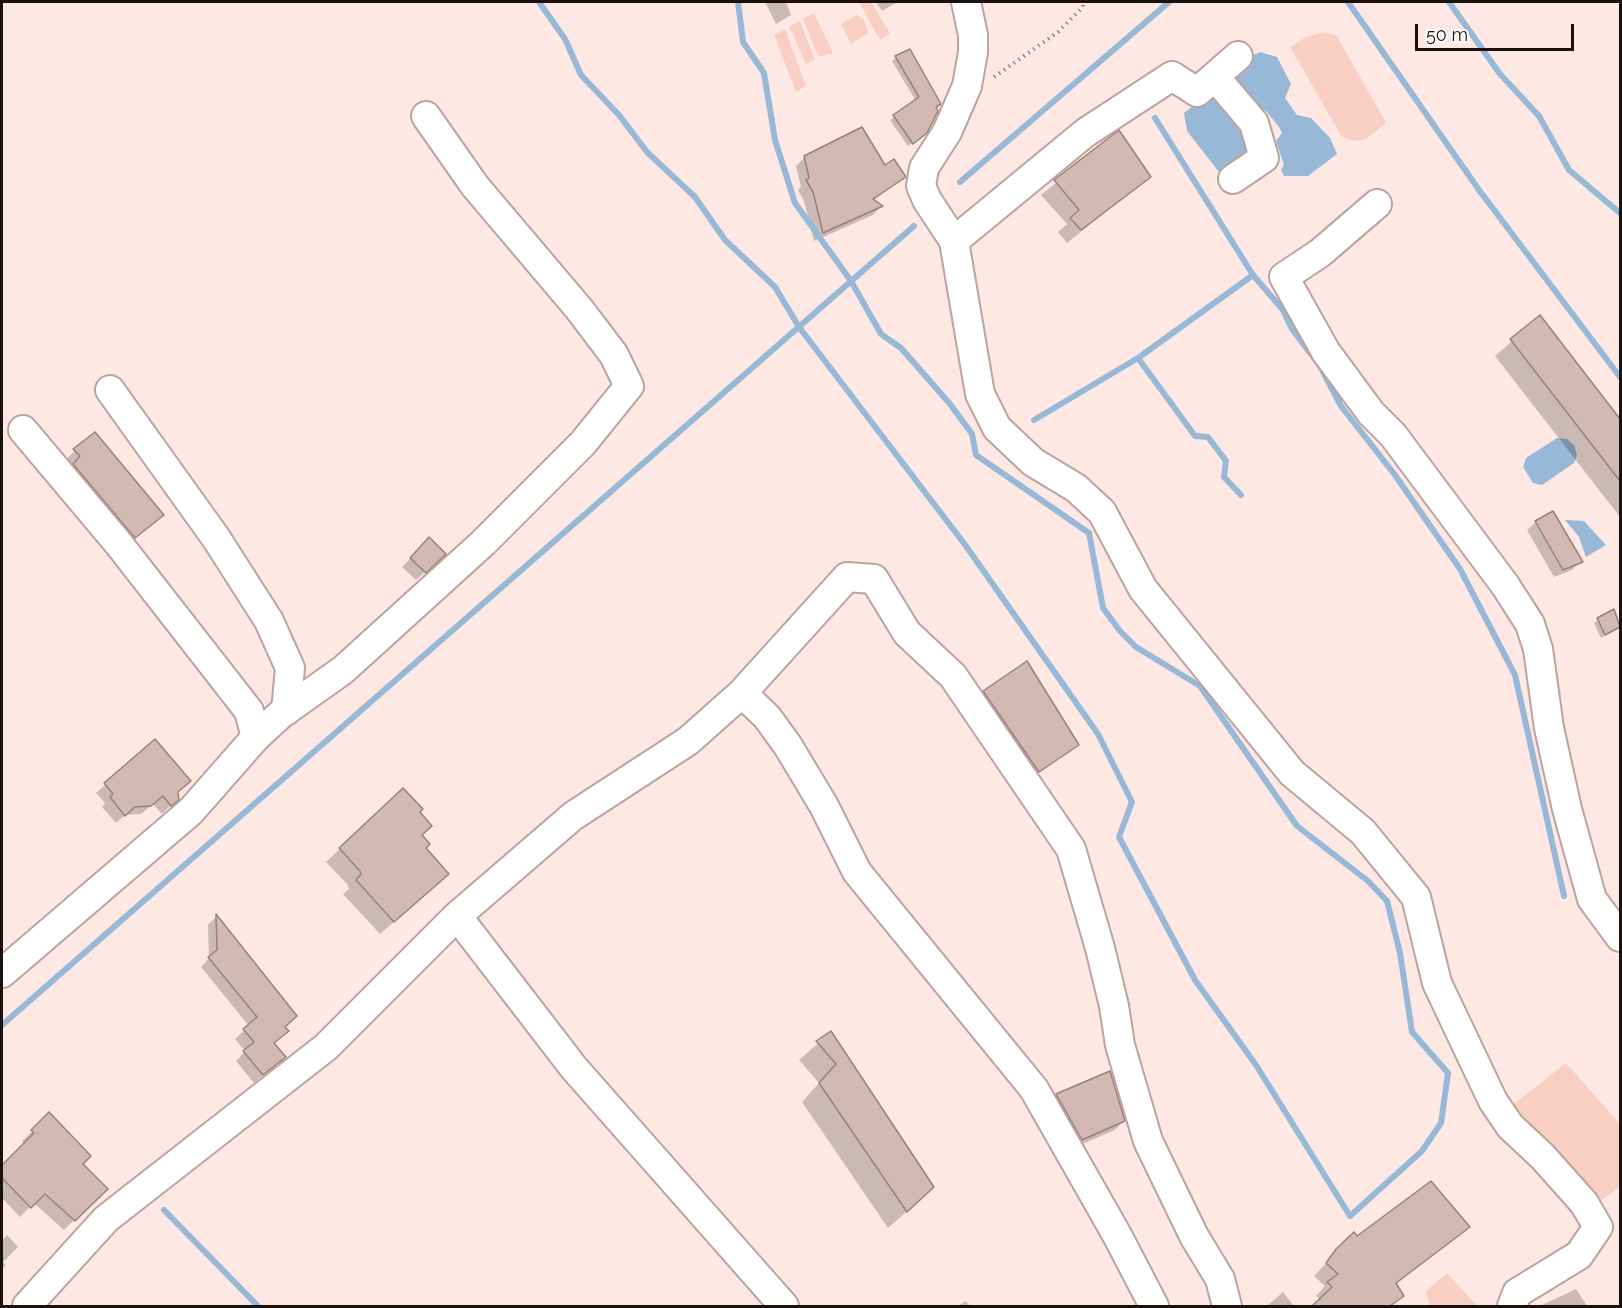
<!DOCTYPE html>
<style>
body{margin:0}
#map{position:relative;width:1622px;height:1308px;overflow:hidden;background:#fee8e3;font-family:Raleway,sans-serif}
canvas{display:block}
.frame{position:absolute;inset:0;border:3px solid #1b1210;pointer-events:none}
.scale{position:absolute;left:1415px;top:24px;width:159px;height:27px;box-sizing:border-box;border:3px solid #1b1210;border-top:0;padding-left:8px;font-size:18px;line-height:21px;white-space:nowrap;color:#1b1210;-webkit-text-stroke:4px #fff;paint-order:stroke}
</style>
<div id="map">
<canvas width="1622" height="1308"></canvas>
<div class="frame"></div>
<div class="scale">50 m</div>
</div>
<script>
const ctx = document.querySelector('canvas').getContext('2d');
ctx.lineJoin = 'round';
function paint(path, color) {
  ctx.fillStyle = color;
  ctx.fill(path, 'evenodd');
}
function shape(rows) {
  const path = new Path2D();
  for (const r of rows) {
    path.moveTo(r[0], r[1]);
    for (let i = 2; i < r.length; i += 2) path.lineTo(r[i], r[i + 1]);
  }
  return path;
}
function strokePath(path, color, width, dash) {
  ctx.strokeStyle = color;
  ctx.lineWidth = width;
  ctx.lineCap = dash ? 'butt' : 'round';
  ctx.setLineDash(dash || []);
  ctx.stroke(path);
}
paint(shape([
 [859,2,871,2,890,33,880,40],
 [814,13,833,53,818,57,803,19],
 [857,15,864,20,868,33,851,44,841,24],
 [800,21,815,60,806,64,789,26],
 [785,29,806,86,796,92,774,35],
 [1324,32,1337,36,1386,123,1366,139,1354,141,1342,137,1290,47,1306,37],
 [1566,1063,1620,1124,1620,1187,1597,1203,1509,1108],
 [1447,1273,1477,1306,1430,1306,1426,1291]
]), '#f9cfc4');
paint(shape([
 [1260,52,1277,57,1291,84,1285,98,1297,115,1311,118,1330,138,1337,154,1308,176,1284,176,1281,170,1284,165,1276,141,1282,133,1279,127,1266,111,1260,112,1229,75,1241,61],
 [1215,96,1231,104,1252,157,1219,172,1187,131,1184,113,1198,102],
 [1557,438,1567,439,1574,445,1577,455,1574,463,1542,485,1533,483,1523,467,1526,458],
 [1565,520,1584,521,1606,545,1586,557,1579,537]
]), '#97b8d6');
paint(shape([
 [765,2,786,2,791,15,776,24],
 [876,2,898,2,882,11],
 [896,58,939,104,921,137,908,146,890,120,916,101,892,61],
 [1119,132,1149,177,1067,243,1058,232,1067,224,1041,195],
 [805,157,884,167,904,177,873,201,881,206,873,215,814,241,804,201,798,190,801,187,796,166],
 [1540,317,1620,422,1620,517,1495,356],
 [95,434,162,515,121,550,61,463],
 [1536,522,1581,561,1572,570,1554,577,1527,530],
 [429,540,435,563,416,580,402,567],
 [1613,611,1620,626,1601,638,1594,623],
 [984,692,1077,745,1029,780,975,701],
 [155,741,177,799,162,814,153,804,141,814,125,815,116,823,102,807,105,803,96,793],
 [403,790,418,812,420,836,434,887,380,934,343,894,349,889,347,884,326,862],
 [216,917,295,1016,284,1027,287,1031,273,1044,284,1057,254,1083,236,1061,245,1051,235,1039,249,1026,201,967,209,958,208,925],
 [830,1033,914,1205,888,1228,802,1102,819,1083,799,1060],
 [1109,1073,1123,1121,1115,1130,1073,1148,1048,1103,1056,1095],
 [49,1115,81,1164,106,1189,64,1230,34,1203,20,1217,2,1198,2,1167,25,1144,22,1141],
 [1468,1227,1395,1285,1402,1296,1392,1306,1314,1306,1321,1300,1316,1296,1325,1286,1314,1276,1354,1234,1356,1238],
 [7,1235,18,1247,3,1262,6,1265,2,1269,2,1241],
 [1576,1289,1587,1306,1540,1306,1542,1305],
 [1283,1292,1294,1306,1267,1306],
 [966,1301,970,1306,958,1306]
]), '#0003');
strokePath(shape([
 [539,2,565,39,581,75,619,115,647,152,695,197,725,240,775,287,799,327,966,546,1098,734,1132,802,1119,837,1195,980,1256,1065,1350,1216,1422,1151,1441,1123,1448,1073,1412,1032,1400,953,1387,901,1368,881,1297,826,1200,686,1136,647,1120,631,1103,608,1089,533,976,455,972,434,950,404,901,348,881,334,851,281,795,203,775,140,764,73,743,42,738,2],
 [1348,2,1479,190,1620,377],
 [1449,2,1500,74,1539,116,1569,170,1620,213],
 [960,182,1169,2],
 [1253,275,1283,310,1292,329,1320,366,1341,406,1395,475,1460,569,1515,675,1564,896],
 [1138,358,1195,436,1208,437,1226,461,1224,477,1241,495],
 [1034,420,1138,358,1253,275,1155,118],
 [2,1025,914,226],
 [164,1210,258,1306]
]), '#97b8d6', 6);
const building = shape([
 [910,49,941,104,936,107,938,111,927,133,913,144,893,115,919,97,895,56,910,49],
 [862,127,885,165,894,159,906,177,873,199,883,206,823,233,813,192,806,180,809,178,804,156,862,127],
 [1119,130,1151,177,1081,230,1070,218,1079,210,1054,180,1119,130],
 [1540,315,1620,419,1620,481,1510,339,1540,315],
 [95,432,164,515,135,538,73,464,80,456,73,449,95,432],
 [1553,511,1583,562,1563,570,1535,521,1553,511],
 [429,537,446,554,426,573,410,558,429,537],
 [1614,609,1620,627,1605,635,1597,618,1614,609],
 [1027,661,1079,745,1039,772,983,691,1027,661],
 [155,739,191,781,178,792,179,800,171,806,163,796,151,806,135,807,125,816,110,797,113,794,104,783,155,739],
 [403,788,423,809,420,812,432,826,422,835,430,844,426,848,449,874,394,922,356,880,361,874,360,871,339,848,403,788],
 [216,914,297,1016,285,1027,289,1031,274,1043,286,1057,263,1075,243,1051,254,1042,243,1029,257,1017,208,957,217,950,216,914],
 [831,1031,934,1187,907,1212,819,1083,836,1064,816,1041,831,1031],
 [1110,1071,1125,1121,1082,1140,1056,1094,1110,1071],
 [49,1112,91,1156,83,1164,108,1189,75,1221,45,1194,31,1208,2,1178,2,1165,34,1133,31,1130,49,1112],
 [1431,1181,1470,1227,1396,1283,1404,1296,1390,1306,1312,1306,1332,1287,1327,1282,1338,1274,1326,1263,1336,1249,1354,1232,1357,1236,1431,1181]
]);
paint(building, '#d3b9b3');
strokePath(building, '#99817b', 1.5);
const minor = shape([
 [966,2,973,35,973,52,967,86,947,132,924,168,921,186,927,200,954,241,980,394,997,428,1033,462,1076,488,1102,512,1143,589,1292,773,1363,832,1416,897,1437,983,1493,1101,1510,1126,1543,1157,1584,1203,1598,1227,1579,1255,1517,1293,1512,1306],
 [1215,77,1254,123,1264,158,1233,179],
 [1377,204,1320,253,1284,277,1326,352,1371,413,1393,435,1505,585,1530,624,1538,649,1549,728,1567,809,1592,899,1620,937],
 [954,241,1085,133,1172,76,1197,92,1238,56],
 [110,390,216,538,269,621,290,668,286,711],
 [23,430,118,543,249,711,256,737],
 [742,693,847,577,874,579,907,633,953,676,1071,849,1100,948,1114,1006,1120,1045,1148,1141,1194,1236,1220,1279,1227,1306],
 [457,916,574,1068,784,1306],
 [2,973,191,811,256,737,281,714,343,670,483,543,583,443,629,386,614,355,580,310,475,186,426,116],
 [27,1306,106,1219,326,1047,457,916,573,816,688,741,742,693,767,717,788,746,824,806,857,872,1034,1089,1117,1235,1154,1306]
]);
strokePath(minor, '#bca39d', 32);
strokePath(shape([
 [994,77,1058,32,1083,7,1083,2]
]), '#968682', 4, [1.5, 4.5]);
strokePath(minor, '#fff', 28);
</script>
